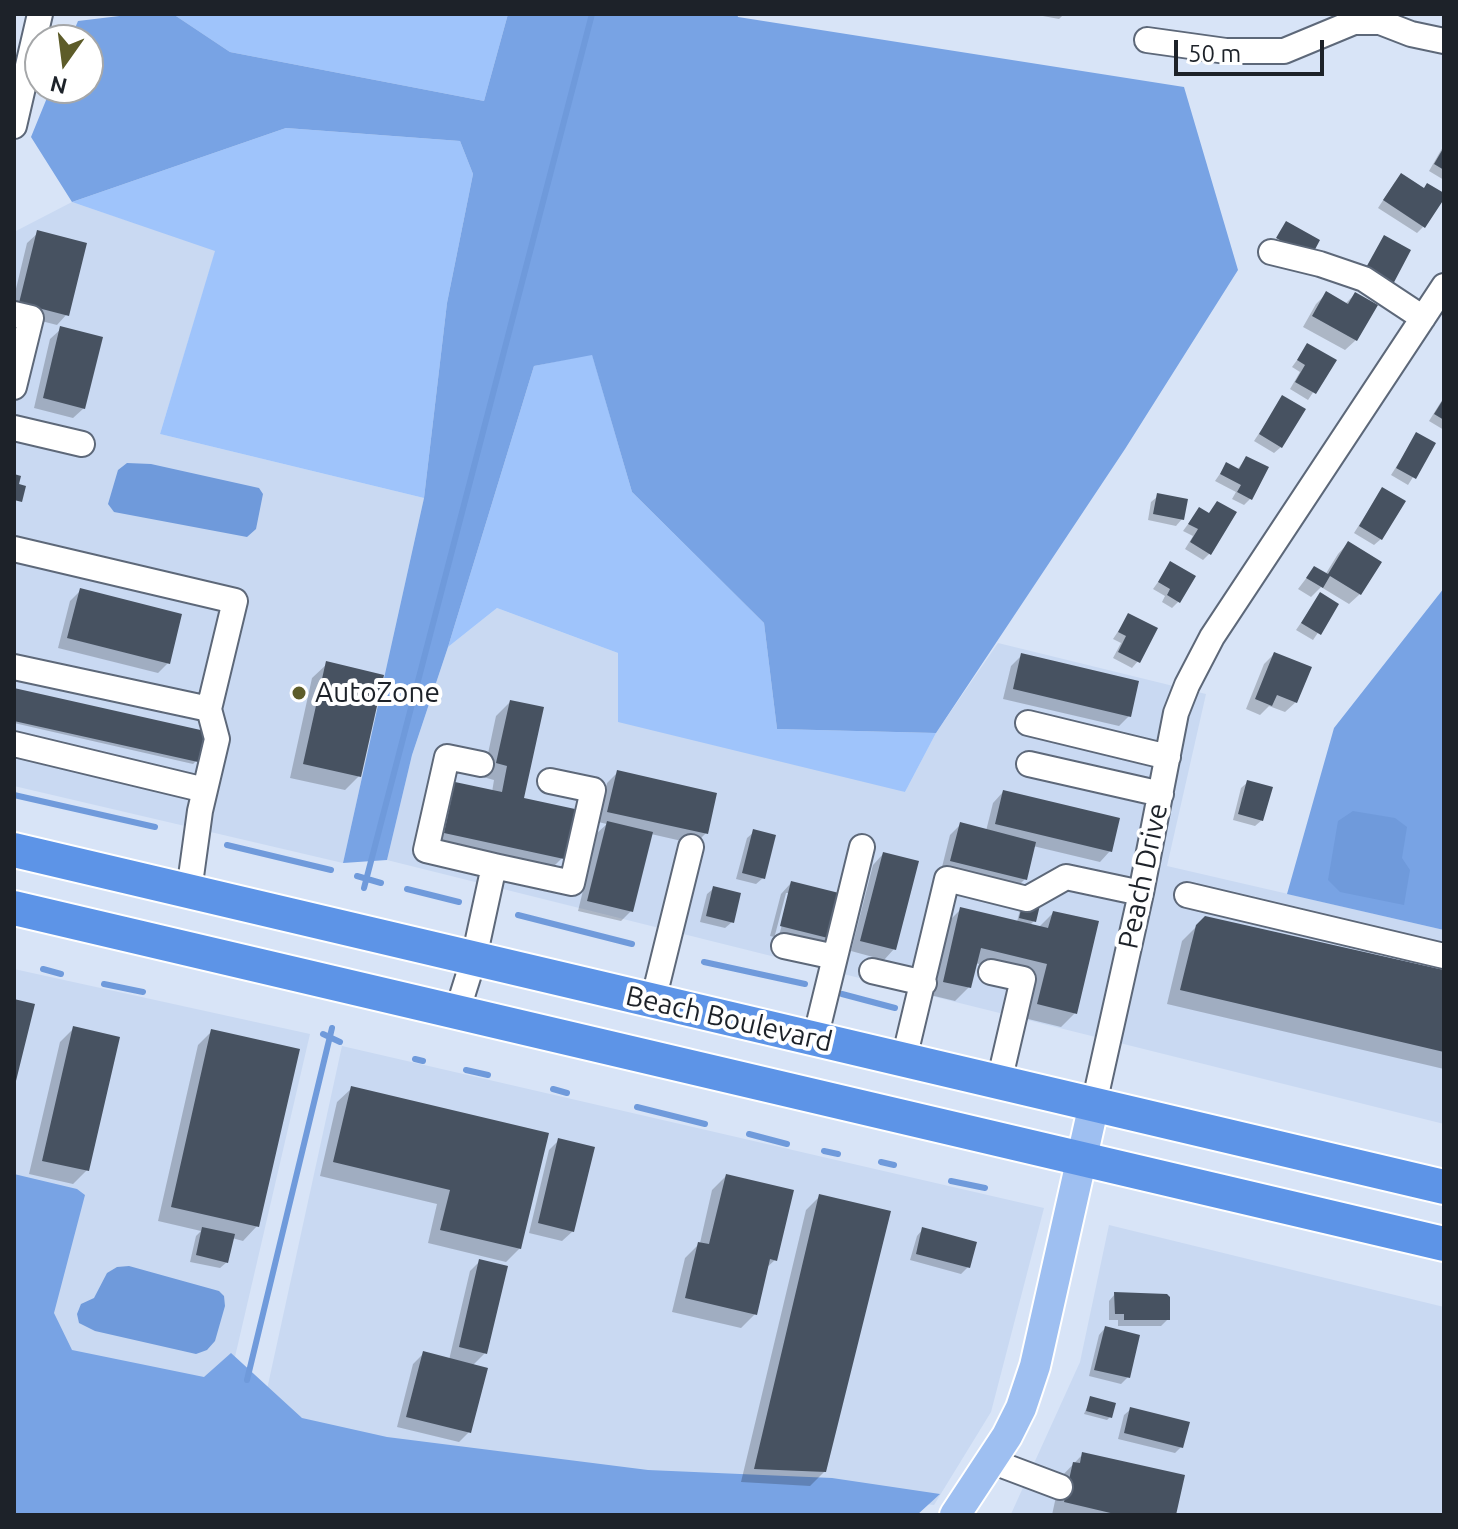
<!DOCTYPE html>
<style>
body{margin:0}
#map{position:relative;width:1458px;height:1529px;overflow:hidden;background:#d8e4f7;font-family:Ubuntu,sans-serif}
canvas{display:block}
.frame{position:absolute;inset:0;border:16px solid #1d2229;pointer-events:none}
.north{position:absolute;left:24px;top:24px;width:80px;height:80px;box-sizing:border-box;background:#fff;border:2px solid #a5a7a9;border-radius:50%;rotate:194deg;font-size:22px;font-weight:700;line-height:32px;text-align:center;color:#1d2229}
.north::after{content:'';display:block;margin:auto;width:28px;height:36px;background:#5d5c29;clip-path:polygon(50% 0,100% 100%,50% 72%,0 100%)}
.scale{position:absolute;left:1174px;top:40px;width:150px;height:36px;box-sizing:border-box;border:4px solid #1d2229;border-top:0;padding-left:10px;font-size:24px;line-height:28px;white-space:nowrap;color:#1d2229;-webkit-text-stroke:6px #fff;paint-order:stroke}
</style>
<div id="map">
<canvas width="1458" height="1529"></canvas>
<div class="frame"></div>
<div class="north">N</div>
<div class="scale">50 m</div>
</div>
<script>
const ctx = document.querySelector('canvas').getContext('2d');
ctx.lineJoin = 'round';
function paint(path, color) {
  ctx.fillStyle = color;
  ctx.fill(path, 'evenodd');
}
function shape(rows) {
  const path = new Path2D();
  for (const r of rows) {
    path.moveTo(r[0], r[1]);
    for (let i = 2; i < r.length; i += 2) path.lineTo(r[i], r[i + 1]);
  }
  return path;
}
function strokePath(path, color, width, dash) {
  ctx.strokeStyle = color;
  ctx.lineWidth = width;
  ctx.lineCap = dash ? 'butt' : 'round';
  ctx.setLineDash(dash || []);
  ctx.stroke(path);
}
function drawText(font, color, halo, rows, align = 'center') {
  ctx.font = font + ' Ubuntu,sans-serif';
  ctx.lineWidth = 8;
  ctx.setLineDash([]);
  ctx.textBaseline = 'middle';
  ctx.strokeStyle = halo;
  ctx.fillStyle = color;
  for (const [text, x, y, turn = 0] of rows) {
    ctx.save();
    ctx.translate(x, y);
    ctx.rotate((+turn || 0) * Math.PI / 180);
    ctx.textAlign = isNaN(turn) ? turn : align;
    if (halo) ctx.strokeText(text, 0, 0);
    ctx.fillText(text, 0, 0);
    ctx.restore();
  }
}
paint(shape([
 [72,202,216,250,160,434,424,498,343,863,14,786,14,232],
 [497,608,618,653,905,792,936,733,998,643,1206,694,1167,866,1444,930,1444,1124,387,860,412,755,448,647],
 [14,969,310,1034,221,1417,14,1370],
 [342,1046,1044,1208,991,1412,934,1505,746,1480,461,1470,259,1426],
 [1109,1225,1444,1307,1444,1515,1011,1514,1080,1362]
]), '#c9d9f2');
paint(shape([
 [173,14,508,14,484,101,230,52],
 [286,128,460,141,473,174,447,303,424,498,160,434,215,251,72,202],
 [592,354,632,492,764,623,777,729,936,733,905,792,618,722,618,653,497,608,448,647,534,366]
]), '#9fc4fb');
paint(shape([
 [136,14,173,14,230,52,484,101,508,14,737,14,738,17,1184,87,1238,270,1125,449,936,733,777,729,764,623,632,492,592,355,534,366,448,647,412,755,387,860,343,863,424,498,447,303,473,174,460,141,286,128,72,202,31,137,51,88,88,88,88,40,70,40,78,21],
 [1444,588,1444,930,1287,894,1334,728],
 [14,1174,77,1189,85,1195,54,1313,72,1350,204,1377,231,1353,302,1418,387,1437,648,1470,832,1478,940,1494,917,1515,14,1515]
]), '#78a3e4');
paint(shape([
 [127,463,151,464,259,488,263,494,256,529,247,537,114,512,108,504,118,470],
 [1353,811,1395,818,1407,827,1402,858,1410,870,1404,905,1340,892,1328,880,1338,821],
 [129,1266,219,1291,224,1296,225,1306,215,1341,207,1350,196,1354,95,1331,79,1323,77,1314,81,1304,94,1298,107,1273,117,1267]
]), '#6f9adb');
paint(shape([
 [1032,14,1064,14,1059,19],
 [1444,145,1444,180,1429,171],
 [1395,182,1423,227,1417,233,1378,208],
 [38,233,67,314,57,325,14,314,14,297,27,243],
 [1326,294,1345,304,1355,294,1356,340,1345,350,1303,327,1316,304],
 [61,329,84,408,73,418,34,408,50,339],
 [1308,345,1334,361,1308,400,1290,389,1300,372,1292,367],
 [1283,397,1281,447,1274,453,1254,441],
 [1444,397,1444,430,1429,421],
 [1417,434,1434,444,1408,485,1391,475],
 [1246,458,1250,499,1244,505,1232,499,1236,492,1215,481,1226,465,1237,470],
 [1382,489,1381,539,1374,545,1354,533],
 [1158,496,1182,519,1176,526,1148,520,1151,502],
 [1217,503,1210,553,1203,560,1185,549,1193,536,1183,531,1199,509,1208,515],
 [1348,543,1379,562,1360,594,1349,604,1321,587,1311,597,1298,589,1314,568,1325,575,1338,554],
 [1171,564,1178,602,1172,608,1162,602,1165,596,1153,589],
 [81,590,168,663,158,673,58,648,70,601],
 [1320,595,1337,605,1313,640,1296,630],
 [1129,615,1138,661,1132,668,1113,658,1121,643,1113,639],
 [1274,654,1296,702,1285,712,1269,706,1260,715,1246,709,1264,664],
 [1022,655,1129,716,1119,726,1003,699,1011,666],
 [327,664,359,776,345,790,290,778,312,678],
 [14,690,196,761,193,764,14,723],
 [510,702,522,799,562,858,548,872,431,846,442,798,456,784,492,792,494,780,483,777,496,716],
 [618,772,706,833,695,844,651,834,631,911,621,921,578,911,597,833,607,824,598,822,607,783],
 [1248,782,1262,820,1255,826,1233,820,1241,788],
 [1003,792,1110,851,1100,862,1033,846,1025,879,1015,889,941,871,950,835,960,825,986,831,993,803],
 [754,832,763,878,756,884,736,879,747,838],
 [883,854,894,949,884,960,851,951,873,865],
 [791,883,830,938,820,948,770,936,781,894],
 [786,893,790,893,779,936,775,935],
 [714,888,732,922,725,928,700,922,707,894],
 [1021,906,1034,921,1030,925,1039,927,1053,913,1075,1013,1061,1027,1024,1018,1034,977,975,963,969,987,955,1001,930,995,947,923,961,909,1017,922],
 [1205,918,1444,972,1444,1069,1167,1004,1182,941],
 [74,1028,87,1170,73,1184,29,1174,60,1042],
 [212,1031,257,1226,243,1241,232,1238,227,1262,220,1268,190,1262,196,1236,201,1231,158,1221,198,1045],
 [352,1088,520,1248,506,1262,428,1243,437,1204,320,1176,337,1102],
 [559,1140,573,1231,562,1241,529,1233,549,1150],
 [726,1176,775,1260,765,1269,755,1314,741,1328,672,1312,685,1258,700,1243,712,1190],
 [820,1196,825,1471,810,1486,741,1482,806,1210],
 [923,1229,968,1267,961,1274,910,1260,917,1236],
 [480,1261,485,1353,472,1366,469,1432,459,1442,397,1427,413,1364,424,1353,449,1360,470,1271],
 [1115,1294,1168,1319,1161,1326,1118,1326,1118,1320,1109,1320,1109,1301],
 [1105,1328,1128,1377,1121,1384,1089,1376,1099,1335],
 [1091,1398,1110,1417,1107,1420,1084,1414],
 [1131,1409,1181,1447,1175,1453,1118,1439,1124,1415],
 [1083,1454,1173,1515,1052,1515,1060,1478]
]), '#0003');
strokePath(shape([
 [14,795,155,827],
 [227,845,331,870],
 [357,876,381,883],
 [364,888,592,14],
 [407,889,459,902],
 [518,915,632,944],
 [704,962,805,984],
 [43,969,61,974],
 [104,984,143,992],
 [842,994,895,1008],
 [323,1034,340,1042],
 [415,1059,423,1061],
 [466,1070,488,1075],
 [553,1089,567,1093],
 [637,1107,705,1124],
 [749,1134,787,1144],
 [824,1151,838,1154],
 [881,1162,894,1165],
 [951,1181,985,1188],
 [247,1380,332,1028]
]), '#6f9adb', 6);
paint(shape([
 [1444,147,1444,170,1434,164],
 [1401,173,1424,188,1427,183,1444,193,1444,199,1425,228,1383,200],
 [1286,221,1320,240,1311,257,1276,238],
 [37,230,87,243,69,316,19,303],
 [1384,235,1411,250,1391,288,1363,273],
 [1326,291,1348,304,1355,292,1378,305,1357,341,1312,316],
 [60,326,103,337,85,409,43,398],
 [1307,343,1337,360,1316,394,1295,382,1305,365,1297,360],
 [1282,395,1306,409,1282,448,1259,434],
 [1444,398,1444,420,1434,414],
 [1416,432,1436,443,1416,479,1396,468],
 [1246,456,1269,467,1252,500,1237,492,1241,485,1220,474,1226,462,1239,469],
 [14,474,21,476,19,484,26,486,22,502,14,500],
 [1382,487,1406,501,1382,540,1359,526],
 [1157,493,1188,499,1184,520,1153,514],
 [1217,501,1237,512,1211,555,1190,542,1198,529,1188,524,1199,507,1209,513],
 [1348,541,1382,562,1361,595,1330,576,1323,588,1306,578,1314,566,1328,574],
 [1170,561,1196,576,1180,603,1167,595,1170,589,1158,582],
 [80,588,182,614,170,664,67,638],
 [1320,592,1339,604,1321,635,1301,623],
 [1128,613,1158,628,1140,663,1118,652,1126,636,1118,632],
 [1274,652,1312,667,1297,703,1277,695,1272,706,1255,699],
 [1021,653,1139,681,1131,717,1013,689],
 [326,661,384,675,361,777,303,764],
 [14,688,205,731,198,762,14,721],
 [510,700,544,707,524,798,575,809,564,859,444,833,455,782,502,792,507,766,496,763],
 [617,770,717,793,708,834,607,812],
 [1247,780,1273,787,1263,821,1238,814],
 [1003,790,1120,818,1112,852,995,824],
 [607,821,653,832,633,912,587,901],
 [960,822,1036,842,1027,880,950,861],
 [753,829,776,835,765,879,742,873],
 [883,852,919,861,896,950,860,941],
 [791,881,843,894,832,939,780,926],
 [713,886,741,893,734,923,706,916],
 [1023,901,1040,905,1036,922,1019,918],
 [960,907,1048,928,1053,911,1099,921,1077,1014,1037,1004,1047,964,981,948,971,988,943,982],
 [1205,916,1444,970,1444,1052,1180,990,1196,925],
 [14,999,35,1004,15,1085,14,1084],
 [73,1026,120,1037,89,1171,42,1161],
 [211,1029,300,1049,259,1227,171,1207],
 [351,1086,549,1133,521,1249,440,1230,450,1190,333,1162],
 [558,1138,595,1147,574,1232,538,1223],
 [726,1174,794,1190,777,1261,770,1259,757,1315,685,1298,698,1242,709,1244],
 [819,1194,891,1211,826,1472,754,1469],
 [202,1227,235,1234,228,1263,196,1255],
 [922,1227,977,1242,970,1268,916,1254],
 [479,1259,508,1266,487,1354,459,1347],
 [1114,1292,1167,1294,1170,1297,1170,1320,1124,1320,1124,1314,1115,1314],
 [1105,1326,1140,1335,1130,1378,1094,1370],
 [423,1351,488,1368,471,1433,406,1417],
 [1090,1396,1116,1403,1112,1418,1086,1411],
 [1130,1407,1190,1422,1183,1448,1124,1433],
 [1082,1452,1185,1475,1176,1515,1119,1515,1064,1502,1073,1462,1080,1463]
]), '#475261');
const minor = shape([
 [1147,40,1226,51,1284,51,1354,22,1380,22,1411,34,1444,41],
 [14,126,40,14],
 [1271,252,1320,264,1364,279,1423,318],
 [14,314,31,318,14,387],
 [14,428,82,444],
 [14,549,235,601,209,709],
 [14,667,209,709,217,739,200,811,189,891],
 [1028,723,1168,757],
 [14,744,205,790],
 [481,764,447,757,426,850,494,866],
 [1029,764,1161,794],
 [1187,895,1444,956],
 [784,946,835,957],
 [872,971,924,983],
 [991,972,1023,979,999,1082],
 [653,1001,691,847],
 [457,1012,474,958,494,866,572,883,593,790,550,781],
 [815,1039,862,847],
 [904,1059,947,879,1027,899,1066,877,1141,893],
 [1094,1104,1141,893,1176,713,1187,685,1212,637,1444,286],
 [991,1461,1060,1487]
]);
const major = shape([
 [955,1515,1007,1436,1021,1408,1035,1366,1094,1104]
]);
const highway = shape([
 [14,850,1444,1187],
 [14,908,1444,1244]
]);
strokePath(minor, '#5d6879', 28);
strokePath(major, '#fff', 34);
strokePath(highway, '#fff', 38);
strokePath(minor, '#fff', 24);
strokePath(major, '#9ebff1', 30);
strokePath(highway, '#5d94e7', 34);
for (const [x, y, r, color] of [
 [299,693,8,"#5d5c29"]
]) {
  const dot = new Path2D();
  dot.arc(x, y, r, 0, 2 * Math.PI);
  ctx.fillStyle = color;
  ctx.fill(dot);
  strokePath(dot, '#fff', 3);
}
drawText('28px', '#1d2229', '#fff', [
 ["AutoZone",315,693]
], 'left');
drawText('28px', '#1d2229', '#fff', [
 ["Peach Drive",1143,876,-78],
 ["Beach Boulevard",729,1019,13]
]);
</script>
